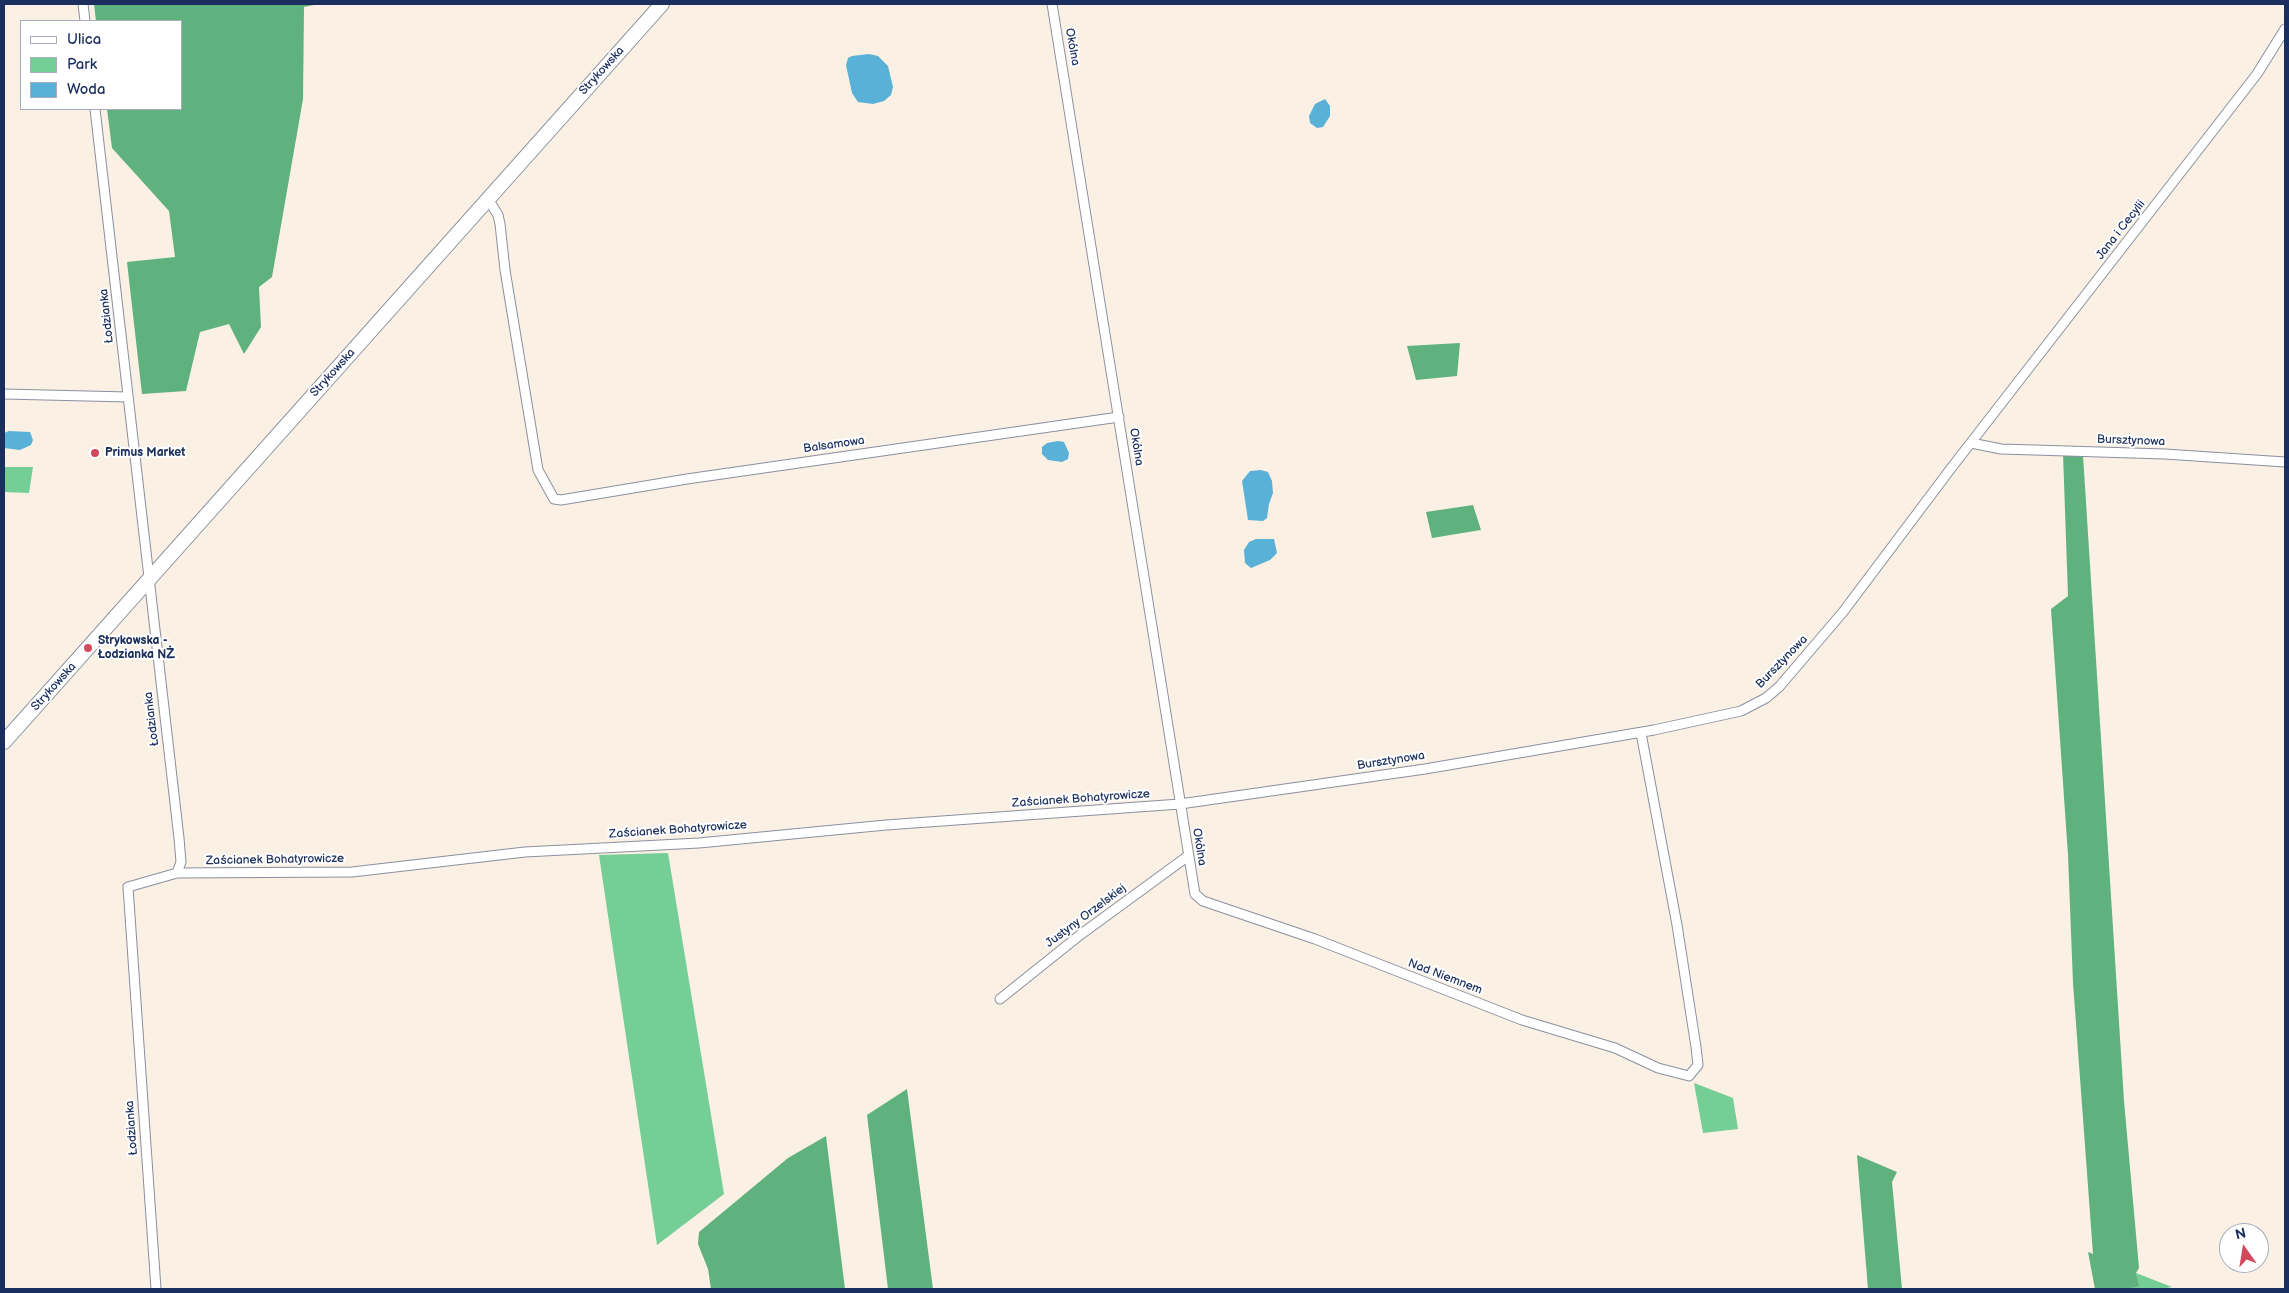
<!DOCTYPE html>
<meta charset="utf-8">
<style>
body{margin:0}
#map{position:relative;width:2289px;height:1293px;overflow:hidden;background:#faf0e3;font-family:"Balsamiq Sans",sans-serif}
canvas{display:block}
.frame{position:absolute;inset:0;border:5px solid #1b2f5e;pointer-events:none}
.legend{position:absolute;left:20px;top:20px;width:162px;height:90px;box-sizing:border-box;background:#fff;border:1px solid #a4acbf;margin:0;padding:6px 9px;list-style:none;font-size:15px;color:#1b2f5e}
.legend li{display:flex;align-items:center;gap:10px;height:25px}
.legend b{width:25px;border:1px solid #a4acbf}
.north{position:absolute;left:2219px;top:1223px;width:50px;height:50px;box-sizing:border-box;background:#fff;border:1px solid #a4acbf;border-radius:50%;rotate:347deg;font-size:14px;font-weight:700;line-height:20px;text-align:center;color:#1b2f5e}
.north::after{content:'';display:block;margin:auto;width:18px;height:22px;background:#d1495b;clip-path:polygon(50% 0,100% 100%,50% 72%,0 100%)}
</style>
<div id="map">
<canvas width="2289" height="1293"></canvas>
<div class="frame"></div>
<ul class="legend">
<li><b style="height:6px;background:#fff"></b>Ulica</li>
<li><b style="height:14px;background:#74ce95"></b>Park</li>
<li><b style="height:14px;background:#5ab1d7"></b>Woda</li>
</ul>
<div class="north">N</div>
</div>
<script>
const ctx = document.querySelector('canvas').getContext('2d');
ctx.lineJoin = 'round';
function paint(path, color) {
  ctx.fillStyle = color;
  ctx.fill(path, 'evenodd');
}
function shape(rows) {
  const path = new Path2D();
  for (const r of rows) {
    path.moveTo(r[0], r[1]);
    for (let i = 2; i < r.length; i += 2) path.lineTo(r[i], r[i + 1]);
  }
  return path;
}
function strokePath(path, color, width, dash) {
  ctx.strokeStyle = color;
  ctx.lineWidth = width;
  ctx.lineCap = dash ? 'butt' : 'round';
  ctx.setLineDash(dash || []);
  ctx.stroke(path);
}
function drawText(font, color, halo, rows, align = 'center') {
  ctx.font = font + ' "Balsamiq Sans",sans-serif';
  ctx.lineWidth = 4;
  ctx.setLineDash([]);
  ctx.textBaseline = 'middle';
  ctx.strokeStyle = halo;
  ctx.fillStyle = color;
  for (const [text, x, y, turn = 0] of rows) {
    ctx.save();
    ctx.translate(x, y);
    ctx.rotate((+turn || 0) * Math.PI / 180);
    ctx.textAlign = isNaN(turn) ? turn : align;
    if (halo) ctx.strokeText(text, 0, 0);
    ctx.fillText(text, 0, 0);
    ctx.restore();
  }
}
paint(shape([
 [4,467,33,467,29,493,4,492],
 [668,853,724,1194,657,1245,599,855],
 [1694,1083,1733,1098,1738,1129,1703,1133],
 [2136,1273,2172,1287,2162,1289,2127,1289,2138,1285]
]), '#74ce95');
paint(shape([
 [94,4,319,4,304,7,303,99,272,277,259,287,261,327,244,354,229,324,200,332,186,391,142,394,127,262,175,257,169,211,112,148,107,109,181,109,181,21,96,21],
 [1460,343,1457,376,1416,380,1407,346],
 [2063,453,2083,455,2124,1101,2139,1268,2136,1273,2139,1286,2127,1289,2095,1289,2088,1252,2093,1254,2073,983,2068,855,2051,609,2068,596],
 [1473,505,1481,530,1432,538,1426,512],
 [907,1089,933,1289,888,1289,867,1115],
 [826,1136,845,1289,711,1289,708,1269,698,1244,699,1232,788,1158],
 [1857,1155,1897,1172,1892,1182,1902,1289,1868,1289]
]), '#5fb17e');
paint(shape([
 [869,54,878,56,888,66,893,87,891,95,884,101,873,104,858,102,852,93,846,65,848,58,852,56],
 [1325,99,1330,106,1330,116,1323,127,1317,128,1310,123,1309,116,1315,104],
 [9,431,30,432,33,440,31,445,20,450,4,448,4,433],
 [1058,441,1064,442,1069,453,1068,459,1062,462,1048,460,1042,454,1042,447,1047,443],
 [1261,470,1268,472,1272,481,1273,493,1269,504,1267,518,1263,521,1248,520,1242,481,1250,471],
 [1256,539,1274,539,1277,553,1270,560,1251,568,1245,563,1244,550,1249,542]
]), '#5ab1d7');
const street = shape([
 [83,4,85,21],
 [1052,4,1195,894,1203,901,1315,939,1522,1020,1615,1048,1658,1068,1689,1076,1698,1065,1696,1047,1677,925,1641,733],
 [95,109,179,838,181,862,177,873],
 [488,199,498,215,500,224,505,270,538,470,554,499,561,500,687,479,1119,417],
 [4,394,128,397],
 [1971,443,2001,449,2165,454,2285,462],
 [1000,999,1080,935,1188,856],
 [156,1289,128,887,177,873,352,872,525,852,699,843,886,825,1180,804,1425,769,1654,730,1741,711,1766,698,1779,687,1843,612,1952,467,2257,74,2285,29]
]);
const primary = shape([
 [4,742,662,4]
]);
strokePath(street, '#8a90a0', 11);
strokePath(primary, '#8a90a0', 16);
strokePath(street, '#fff', 9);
strokePath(primary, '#fff', 14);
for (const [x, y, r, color] of [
 [95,453,5,"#d1495b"],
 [88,648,5,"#d1495b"]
]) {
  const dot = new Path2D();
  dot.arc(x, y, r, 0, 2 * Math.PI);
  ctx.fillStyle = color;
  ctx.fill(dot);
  strokePath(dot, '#fff', 2);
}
drawText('12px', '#1b2f5e', '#fff', [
 ["Okólna",1072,47,80],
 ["Strykowska",602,71,-48],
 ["Jana i Cecylii",2121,230,-52],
 ["Łodzianka",107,316,-96],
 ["Strykowska",333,373,-48],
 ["Bursztynowa",2131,441,2],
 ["Balsamowa",834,445,-8],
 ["Okólna",1136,447,81],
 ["Bursztynowa",1782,662,-46],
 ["Strykowska",54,687,-48],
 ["Łodzianka",152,719,-97],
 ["Bursztynowa",1391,761,-9],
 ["Zaścianek Bohatyrowicze",1081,799,-4],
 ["Zaścianek Bohatyrowicze",678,830,-4],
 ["Okólna",1199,847,81],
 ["Zaścianek Bohatyrowicze",275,860,-1],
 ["Justyny Orzelskiej",1086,916,-37],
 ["Nad Niemnem",1445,977,21],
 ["Łodzianka",132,1128,-94]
]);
drawText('bold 12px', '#1b2f5e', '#fff', [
 ["Primus Market",105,453],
 ["Strykowska -",98,641],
 ["Łodzianka NŻ",98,655]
], 'left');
</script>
